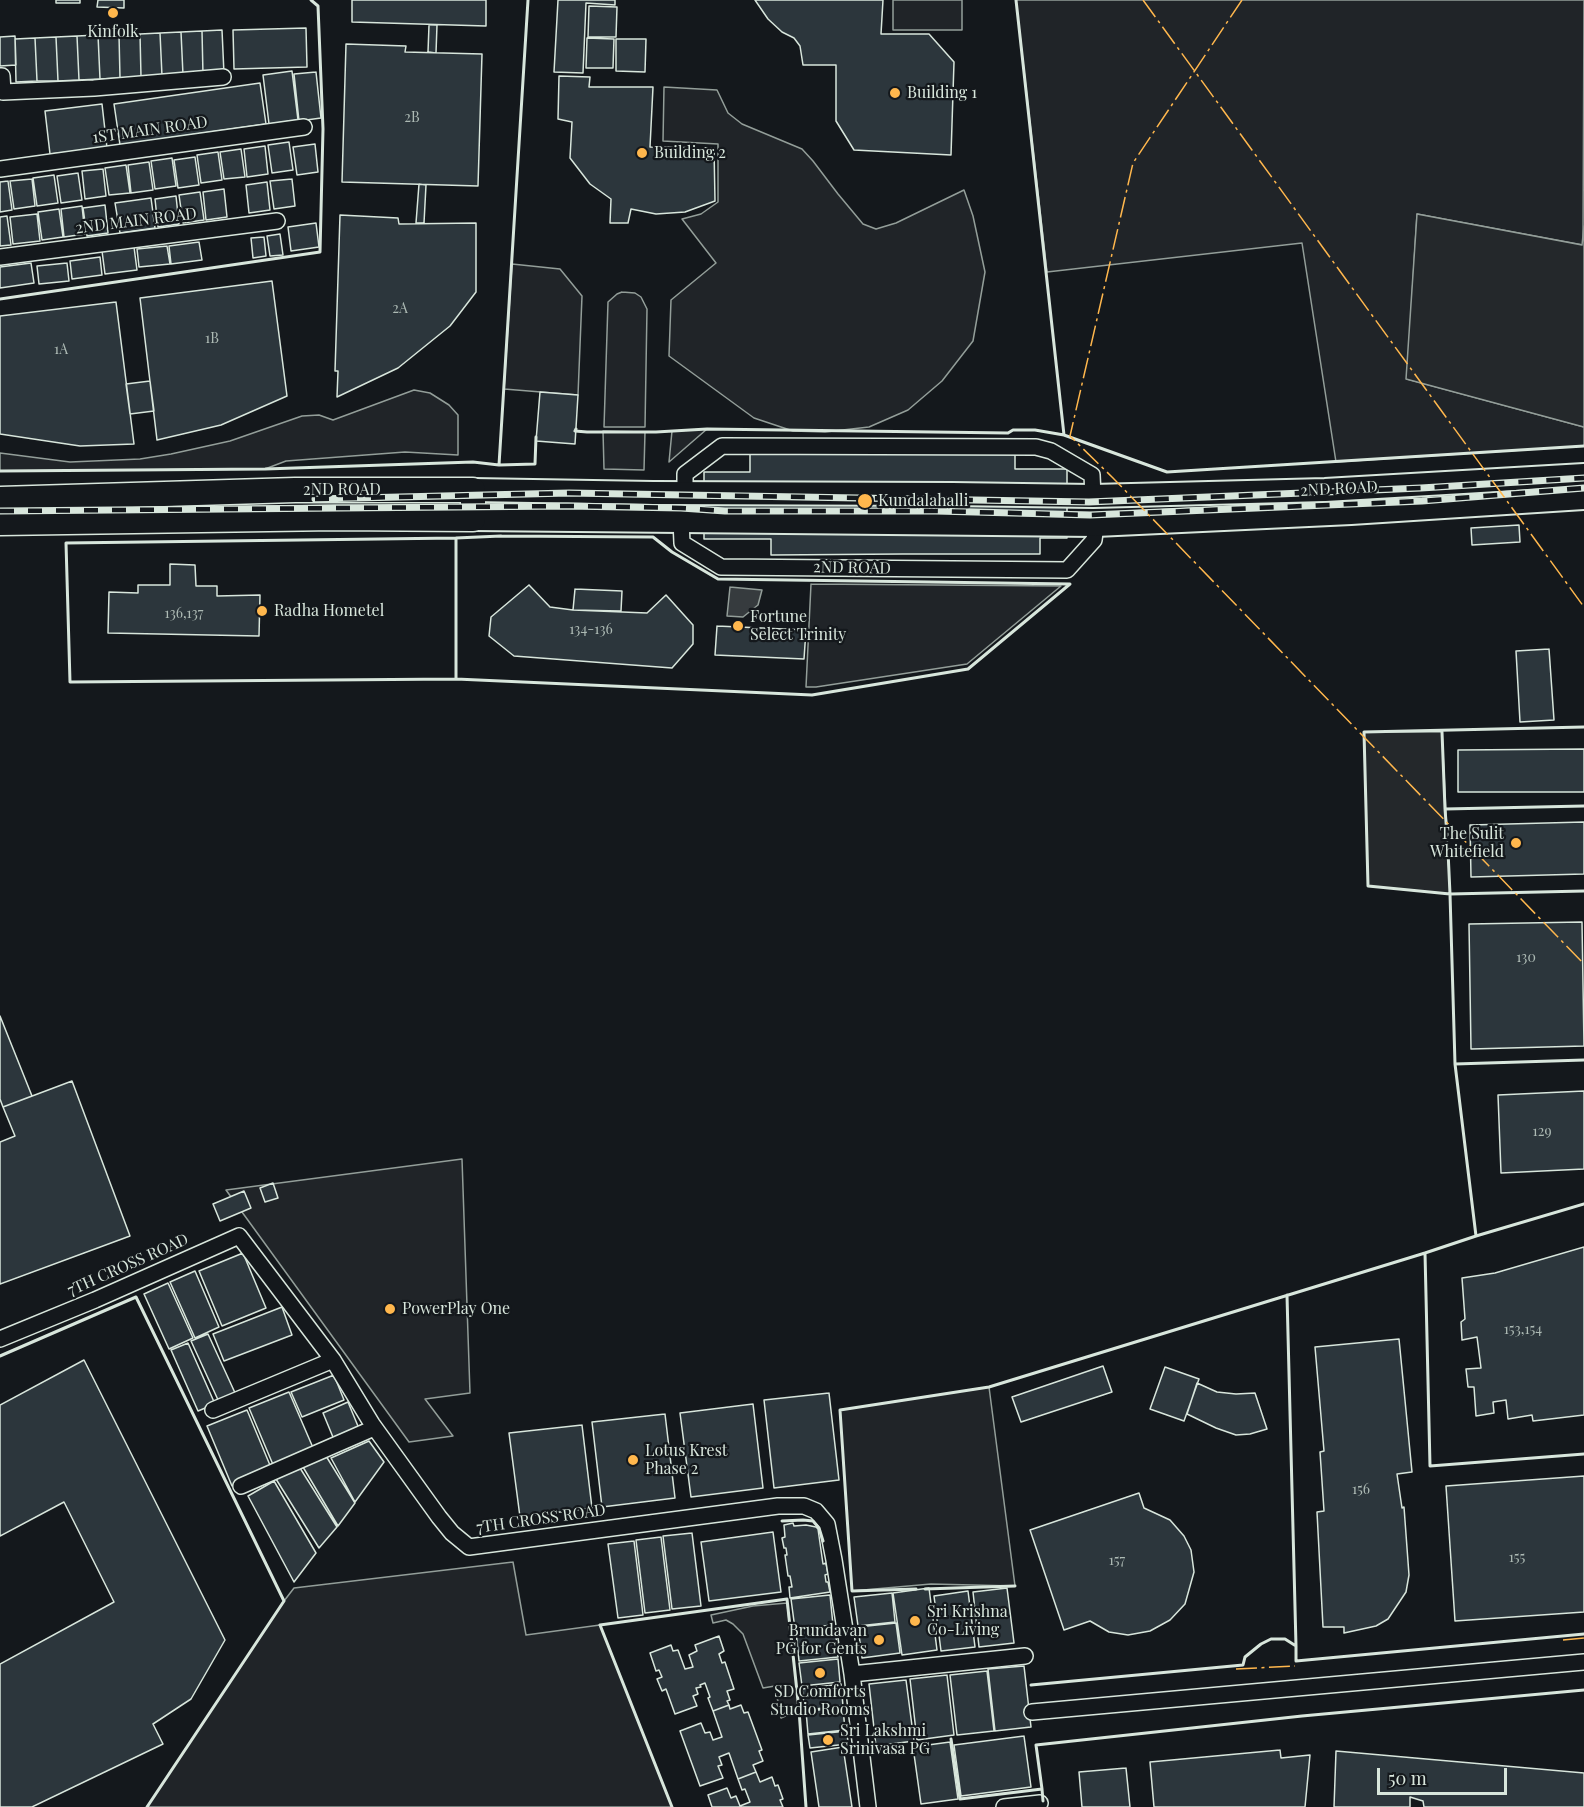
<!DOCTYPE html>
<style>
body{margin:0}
#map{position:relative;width:1584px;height:1807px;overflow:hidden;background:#14181c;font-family:"Playfair Display",serif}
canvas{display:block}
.scale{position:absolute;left:1377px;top:1768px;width:130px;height:27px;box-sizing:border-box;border:3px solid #d8e6dc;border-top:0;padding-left:8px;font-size:18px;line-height:21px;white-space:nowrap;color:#d8e6dc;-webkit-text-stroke:4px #14181c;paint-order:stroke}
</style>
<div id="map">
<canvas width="1584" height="1807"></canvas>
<div class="scale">50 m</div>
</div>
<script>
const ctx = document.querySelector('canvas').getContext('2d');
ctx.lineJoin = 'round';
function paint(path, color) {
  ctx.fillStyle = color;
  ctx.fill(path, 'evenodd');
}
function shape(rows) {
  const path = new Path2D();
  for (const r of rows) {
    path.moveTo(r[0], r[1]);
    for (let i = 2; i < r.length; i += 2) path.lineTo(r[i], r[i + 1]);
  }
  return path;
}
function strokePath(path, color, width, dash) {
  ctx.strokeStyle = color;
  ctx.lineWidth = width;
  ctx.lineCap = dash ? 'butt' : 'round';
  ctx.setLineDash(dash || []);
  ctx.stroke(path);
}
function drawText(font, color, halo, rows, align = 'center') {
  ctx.font = font + ' "Playfair Display",serif';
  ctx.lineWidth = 4.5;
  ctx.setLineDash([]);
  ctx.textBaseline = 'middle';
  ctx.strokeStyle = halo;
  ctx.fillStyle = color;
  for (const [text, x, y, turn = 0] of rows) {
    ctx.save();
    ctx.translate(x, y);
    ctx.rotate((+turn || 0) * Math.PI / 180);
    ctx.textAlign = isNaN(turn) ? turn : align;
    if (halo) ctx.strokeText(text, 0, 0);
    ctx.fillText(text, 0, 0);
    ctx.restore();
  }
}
const green = shape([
 [893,0,962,0,962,30,893,30,893,0],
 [1016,0,1584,0,1583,245,1417,214,1407,379,1584,427,1584,446,1336,462,1302,243,1047,272,1016,0],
 [664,87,717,90,728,113,742,124,802,149,813,161,838,194,863,224,876,229,896,223,964,190,973,216,985,272,973,341,942,381,908,410,869,427,825,432,793,431,754,418,669,356,671,300,716,263,682,219,701,214,718,202,718,144,663,141,664,87],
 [512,264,560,269,582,296,578,395,504,389,512,264],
 [622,292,635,293,641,297,647,309,645,427,604,427,608,302,617,294,622,292],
 [414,390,430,393,449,405,458,415,458,455,405,452,286,461,265,469,0,471,0,453,70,462,140,459,171,454,230,441,302,416,319,415,333,420,414,390],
 [707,429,669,462,672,431,707,429],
 [603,431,645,432,644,470,604,469,603,431],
 [811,584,1061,586,967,664,816,687,806,687,811,584],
 [462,1159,470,1393,425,1399,453,1436,409,1442,226,1190,462,1159],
 [989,1387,1015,1586,931,1584,852,1591,840,1410,989,1387],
 [513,1562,526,1635,600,1625,672,1807,147,1807,284,1601,294,1588,513,1562],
 [787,1603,799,1710,781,1718,775,1686,763,1688,743,1634,733,1624,726,1620,713,1623,711,1615,753,1606,787,1603]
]);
paint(green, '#202428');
strokePath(green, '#939e99', 1.5);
const parking = shape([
 [1417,214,1582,245,1584,226,1584,427,1406,379,1417,214],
 [1364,732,1442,732,1450,894,1368,886,1364,732]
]);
paint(parking, '#24282b');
strokePath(parking, '#939e99', 1.5);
const water = shape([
 [730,587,762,590,758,605,743,617,727,616,730,587]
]);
paint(water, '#363b3e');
strokePath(water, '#939e99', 1.5);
const building = shape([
 [56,0,80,0,80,3,56,3,56,0],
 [98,0,124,0,124,8,97,7,98,0],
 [352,0,486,0,486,26,352,22,352,0],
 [558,0,615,0,615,5,586,3,583,73,554,72,558,0],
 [755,0,883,0,881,34,929,34,954,62,951,155,854,150,836,121,836,65,803,65,800,46,794,38,782,32,768,19,755,0],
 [589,6,617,7,616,37,588,37,589,6],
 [429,25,437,25,436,53,428,52,429,25],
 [306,28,307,67,234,69,233,30,306,28],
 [222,30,224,74,203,75,202,31,222,30],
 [202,31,203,75,183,75,181,32,202,31],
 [181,32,183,75,162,76,160,33,181,32],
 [160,33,162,76,141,77,140,34,160,33],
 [140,34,141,77,120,78,119,35,140,34],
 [98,35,119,35,120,78,100,79,98,35],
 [98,35,100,79,79,80,77,36,98,35],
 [15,36,16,65,0,66,0,37,15,36],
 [77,36,79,80,58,81,56,37,77,36],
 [56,37,58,81,37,81,35,38,56,37],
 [35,38,37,81,16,82,15,39,35,38],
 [587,38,614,39,613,68,586,68,587,38],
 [616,39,646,39,645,72,616,71,616,39],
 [346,44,406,46,405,52,482,54,478,186,342,182,346,44],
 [292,71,298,120,269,124,263,75,292,71],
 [316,72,321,118,299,121,294,74,316,72],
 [559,76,590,77,589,87,653,87,650,147,714,148,715,201,685,212,656,214,631,209,628,223,610,223,611,199,590,184,570,158,572,122,558,119,559,76],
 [260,83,266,124,120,145,114,104,260,83],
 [102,104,107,148,50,154,45,111,102,104],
 [289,142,293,170,272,173,268,145,289,142],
 [315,144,318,172,297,175,293,147,315,144],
 [265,146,268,174,247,177,244,149,265,146],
 [241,149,245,177,224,179,220,152,241,149],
 [218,152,222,180,201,183,197,155,218,152],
 [195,157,199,185,178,188,174,160,195,157],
 [172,158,176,186,155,189,151,161,172,158],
 [149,162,153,190,131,193,128,165,149,162],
 [126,165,130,193,109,195,105,168,126,165],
 [103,169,106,196,85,199,82,171,103,169],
 [78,173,82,200,61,203,57,176,78,173],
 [54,175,58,203,37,206,33,178,54,175],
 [32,179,35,206,14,209,10,181,32,179],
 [292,179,295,206,274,209,270,181,292,179],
 [8,181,12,210,0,212,0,182,8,181],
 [267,182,270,210,249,213,246,185,267,182],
 [419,184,426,185,424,223,416,223,419,184],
 [224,189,227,217,206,220,203,192,224,189],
 [200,192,204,220,183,223,179,195,200,192],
 [176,196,179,224,158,227,155,199,176,196],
 [151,198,155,228,120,233,115,203,151,198],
 [105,205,108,233,87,236,83,208,105,205],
 [82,206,85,234,64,237,61,209,82,206],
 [59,209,63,237,42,240,38,212,59,209],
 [37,214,40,241,13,244,10,217,37,214],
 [340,215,398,218,399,224,476,223,476,292,450,326,398,368,337,397,338,371,335,371,340,215],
 [7,216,11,245,0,246,0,217,7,216],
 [316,223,319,247,291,251,288,227,316,223],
 [280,234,283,255,270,256,267,236,280,234],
 [264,237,266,256,253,258,251,238,264,237],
 [199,242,202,260,171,264,169,246,199,242],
 [167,246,170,264,139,267,137,249,167,246],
 [134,247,137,270,105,274,102,251,134,247],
 [100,257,102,275,72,279,70,261,100,257],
 [31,263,34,283,0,288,0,267,31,263],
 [67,263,69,281,39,284,37,266,67,263],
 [272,281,287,396,221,425,157,440,140,298,272,281],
 [116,302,134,444,80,446,0,434,0,316,116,302],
 [150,381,154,411,130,414,126,384,150,381],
 [540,392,578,395,575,444,536,441,540,392],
 [750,454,1015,454,1015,469,1067,469,1067,538,1040,538,1040,554,903,554,771,555,771,539,704,539,704,472,750,472,750,454],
 [1519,525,1520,542,1472,545,1471,528,1519,525],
 [170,564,195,565,196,586,217,586,217,596,260,595,259,636,108,633,109,592,138,593,138,585,170,585,170,564],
 [529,585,550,607,573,610,647,613,666,595,693,625,693,644,672,668,514,656,489,636,491,617,529,585],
 [575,589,622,591,621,611,573,610,575,589],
 [717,626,806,630,804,659,715,655,717,626],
 [1549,649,1554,720,1520,722,1516,651,1549,649],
 [1584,749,1584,792,1458,792,1458,750,1584,749],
 [1584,822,1584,874,1471,877,1470,825,1584,822],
 [1582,922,1584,1046,1471,1049,1469,924,1582,922],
 [0,1016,32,1096,3,1107,0,1099,0,1016],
 [72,1081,130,1236,0,1284,0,1142,15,1136,3,1107,72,1081],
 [1584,1091,1584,1169,1501,1173,1498,1095,1584,1091],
 [273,1183,278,1198,265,1202,260,1188,273,1183],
 [244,1191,251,1208,220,1221,213,1204,244,1191],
 [1584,1247,1584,1415,1533,1421,1532,1415,1508,1419,1506,1400,1493,1402,1494,1413,1476,1416,1474,1387,1468,1387,1466,1369,1481,1368,1477,1337,1462,1340,1461,1322,1465,1319,1462,1278,1495,1273,1584,1247],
 [243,1253,266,1308,222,1326,199,1271,243,1253],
 [195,1271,219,1327,195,1338,170,1282,195,1271],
 [168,1283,193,1338,169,1349,144,1294,168,1283],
 [282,1307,292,1335,224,1361,213,1334,282,1307],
 [208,1334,236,1395,219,1402,191,1341,208,1334],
 [1399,1339,1412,1472,1397,1474,1402,1508,1404,1507,1409,1575,1406,1592,1388,1619,1376,1626,1344,1633,1344,1627,1323,1627,1317,1512,1324,1511,1320,1452,1324,1451,1315,1347,1399,1339],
 [188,1343,215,1404,198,1411,171,1350,188,1343],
 [84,1360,225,1640,191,1699,153,1724,163,1744,32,1807,0,1807,0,1664,114,1602,64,1502,0,1536,0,1405,84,1360],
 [1103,1366,1112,1392,1021,1422,1012,1397,1103,1366],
 [1165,1367,1199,1379,1184,1421,1150,1409,1165,1367],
 [334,1375,344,1400,302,1417,291,1392,334,1375],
 [1197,1383,1217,1392,1236,1394,1255,1393,1267,1429,1250,1434,1236,1435,1216,1428,1187,1414,1197,1383],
 [289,1392,314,1450,274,1467,249,1408,289,1392],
 [829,1393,839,1480,774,1488,764,1400,829,1393],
 [348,1402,360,1431,335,1442,323,1413,348,1402],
 [753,1404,763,1488,691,1497,680,1413,753,1404],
 [247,1410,272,1470,232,1486,207,1426,247,1410],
 [665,1414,675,1498,602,1507,592,1422,665,1414],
 [582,1425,592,1508,520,1517,509,1433,582,1425],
 [369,1441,384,1462,355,1502,331,1458,369,1441],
 [326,1456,355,1503,338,1526,303,1467,326,1456],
 [300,1468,337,1527,319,1548,276,1479,300,1468],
 [1584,1476,1584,1612,1455,1621,1446,1486,1584,1476],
 [274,1481,316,1553,294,1582,248,1496,274,1481],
 [1139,1493,1144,1508,1170,1520,1184,1536,1191,1550,1194,1572,1185,1604,1170,1620,1150,1631,1128,1635,1109,1632,1090,1621,1064,1630,1030,1530,1139,1493],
 [793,1523,794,1526,806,1525,816,1527,818,1529,823,1564,826,1563,828,1574,825,1575,826,1582,828,1582,830,1592,790,1598,789,1587,792,1587,790,1576,788,1576,785,1555,787,1555,786,1548,784,1548,782,1538,785,1537,784,1525,793,1523],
 [773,1532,781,1592,709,1601,701,1542,773,1532],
 [692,1533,701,1606,672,1609,663,1536,692,1533],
 [661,1537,670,1610,645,1613,636,1540,661,1537],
 [634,1541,643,1615,618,1618,608,1544,634,1541],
 [929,1588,937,1650,902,1655,893,1593,929,1588],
 [1007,1588,1014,1643,979,1647,973,1592,1007,1588],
 [968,1591,975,1647,941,1651,934,1596,968,1591],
 [892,1593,895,1622,858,1626,854,1597,892,1593],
 [830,1595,833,1625,795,1629,791,1599,830,1595],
 [896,1623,900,1653,862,1658,858,1627,896,1623],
 [835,1627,838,1657,799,1661,796,1631,835,1627],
 [719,1636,724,1651,719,1654,722,1663,725,1662,734,1689,727,1691,730,1700,727,1701,729,1705,713,1711,708,1698,710,1697,705,1683,700,1685,701,1687,696,1688,698,1694,693,1696,697,1706,675,1714,666,1689,662,1691,657,1679,662,1677,659,1670,656,1671,650,1653,671,1645,673,1651,678,1650,685,1669,693,1667,689,1655,697,1651,695,1645,719,1636],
 [838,1659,840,1682,802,1686,799,1663,838,1659],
 [1024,1666,1031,1727,995,1731,988,1669,1024,1666],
 [987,1671,994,1731,957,1735,950,1675,987,1671],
 [947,1675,954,1735,917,1740,910,1679,947,1675],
 [906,1680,914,1741,876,1746,869,1684,906,1680],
 [841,1684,843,1706,805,1710,802,1689,841,1684],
 [729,1705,730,1709,741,1705,744,1713,748,1712,762,1750,759,1751,763,1761,753,1765,756,1772,738,1779,729,1753,719,1757,722,1765,718,1766,723,1778,700,1786,680,1731,701,1723,705,1733,710,1732,713,1740,722,1737,713,1711,729,1705],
 [843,1708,845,1730,808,1734,806,1711,843,1708],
 [847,1731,848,1744,810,1748,808,1735,847,1731],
 [1024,1736,1031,1787,961,1796,954,1745,1024,1736],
 [950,1742,958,1799,921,1804,913,1747,950,1742],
 [843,1747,852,1807,819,1807,811,1752,843,1747],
 [1280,1750,1281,1758,1310,1755,1305,1807,1154,1807,1150,1762,1280,1750],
 [1336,1751,1584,1773,1584,1807,1424,1807,1423,1801,1410,1797,1410,1807,1334,1807,1336,1751],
 [1126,1768,1130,1807,1082,1807,1079,1772,1126,1768],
 [756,1772,760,1782,772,1777,775,1786,778,1785,783,1799,780,1800,783,1807,712,1807,708,1795,727,1788,731,1798,736,1796,740,1806,750,1802,745,1789,742,1790,738,1779,756,1772]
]);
paint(building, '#2c363c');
strokePath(building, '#d8e6dc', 1.5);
const street = shape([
 [0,76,2,76,3,92,94,88,223,77],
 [0,169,304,127],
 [0,257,277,221],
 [685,494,685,474,722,446,1036,447,1051,451,1092,475,1093,496],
 [681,520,682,543,721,567,1067,570,1094,540,1096,525],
 [0,1339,95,1300,239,1236,333,1360,372,1424,439,1517,452,1533,469,1547,778,1506,804,1506,816,1511,827,1524,834,1560,852,1674,868,1807],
 [213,1410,333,1360],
 [241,1486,374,1428],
 [852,1674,1025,1656],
 [1032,1712,1584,1662],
 [1004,1807,1040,1803]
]);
const secondary = shape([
 [473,490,653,493,952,494,1093,496,1325,490,1584,475],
 [473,519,1096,525,1351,513,1584,498]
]);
const primary = shape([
 [0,499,295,490,473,490,473,519,335,518,0,523]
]);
strokePath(street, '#d8e6dc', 18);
strokePath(secondary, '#d8e6dc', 26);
strokePath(primary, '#d8e6dc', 27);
strokePath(street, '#14181c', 15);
strokePath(secondary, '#14181c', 22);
strokePath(primary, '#14181c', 24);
const rail = shape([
 [315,499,569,493,1089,502,1421,488,1584,478],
 [0,511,568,506,681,508,725,511,936,511,1090,515,1422,501,1584,488]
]);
strokePath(rail, '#d8e6dc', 7);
strokePath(rail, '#14181c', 4.5, [14]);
strokePath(shape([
 [1016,0,1064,435,1167,472,1584,446],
 [0,299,320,252,323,129,318,6,311,0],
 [576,429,575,431,587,432,656,432,707,429,1008,433,1013,430,1035,430,1064,435],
 [499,465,535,464,536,437],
 [0,471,265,469,473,462,499,465,528,0],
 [501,536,653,537,672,552,718,579,1070,584,968,669,812,695,456,679,456,538,501,536],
 [456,538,456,679,70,682,66,543,456,538],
 [1442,732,1445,809,1584,806],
 [1445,809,1447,835],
 [1448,851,1450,894,1368,886,1364,732,1584,727],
 [1584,891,1450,894,1455,1064,1476,1236,1584,1204],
 [1455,1064,1584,1060],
 [1425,1253,1476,1236],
 [1287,1295,1296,1646],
 [0,1356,136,1297,284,1601,147,1807],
 [782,1521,803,1520,813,1521,819,1528,823,1541],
 [916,1589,852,1591,840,1410,989,1387,1425,1253,1430,1466,1584,1454],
 [925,1589,1015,1586],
 [1031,1685,1243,1665,1245,1657,1261,1644,1271,1639,1285,1639,1296,1646,1296,1661,1584,1634],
 [951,1739,960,1799,1042,1789,1043,1801],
 [1042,1789,1036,1745,1302,1716,1584,1690],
 [672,1807,600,1625,787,1599,799,1710,806,1807]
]), '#d8e6dc', 3);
strokePath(shape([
 [1143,0,1584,607],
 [1242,0,1133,163,1070,436,1113,478,1584,964],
 [1563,1640,1584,1638],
 [1236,1669,1295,1666]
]), '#ffb74d', 1.5, [21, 4.5, 3, 4.5]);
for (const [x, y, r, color] of [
 [113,13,6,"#ffb74d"],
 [895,93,6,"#ffb74d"],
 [642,153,6,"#ffb74d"],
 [865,501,8,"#ffb74d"],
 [262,611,6,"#ffb74d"],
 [738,626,6,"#ffb74d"],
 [1516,843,6,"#ffb74d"],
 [390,1309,6,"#ffb74d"],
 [633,1460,6,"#ffb74d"],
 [915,1621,6,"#ffb74d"],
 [879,1640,6,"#ffb74d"],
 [820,1673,6,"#ffb74d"],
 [828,1740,6,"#ffb74d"]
]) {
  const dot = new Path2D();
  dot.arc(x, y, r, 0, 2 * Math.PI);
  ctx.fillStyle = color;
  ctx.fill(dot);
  strokePath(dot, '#14181c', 2);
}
drawText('14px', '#adbab4', null, [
 ["2B",412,118],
 ["2A",400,309],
 ["1B",212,339],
 ["1A",61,350],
 ["136,137",184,614],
 ["134-136",591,630],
 ["130",1526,958],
 ["129",1542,1132],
 ["153,154",1523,1330],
 ["156",1361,1490],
 ["155",1517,1558],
 ["157",1117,1561]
]);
drawText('16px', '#d8e6dc', '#14181c', [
 ["Kinfolk",113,32,"center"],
 ["Building 1",907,93],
 ["Building 2",654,153],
 ["Kundalahalli",878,501],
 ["Radha Hometel",274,611],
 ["Fortune",750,617],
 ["Select Trinity",750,635],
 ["The Sulit",1504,834,"right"],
 ["Whitefield",1504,852,"right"],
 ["PowerPlay One",402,1309],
 ["Lotus Krest",645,1451],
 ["Phase 2",645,1469],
 ["Sri Krishna",927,1612],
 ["Co-Living",927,1630],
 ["Brundavan",867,1631,"right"],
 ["PG for Gents",867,1649,"right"],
 ["SD Comforts",820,1692,"center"],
 ["Studio Rooms",820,1710,"center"],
 ["Sri Lakshmi",840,1731],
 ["Srinivasa PG",840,1749]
], 'left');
drawText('16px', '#d8e6dc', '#14181c', [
 ["1ST MAIN ROAD",150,130,-8],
 ["2ND MAIN ROAD",136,221,-7],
 ["2ND ROAD",1339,489,-3],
 ["2ND ROAD",342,490],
 ["2ND ROAD",852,568,1],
 ["7TH CROSS ROAD",128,1265,-24],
 ["7TH CROSS ROAD",541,1519,-8]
]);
</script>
